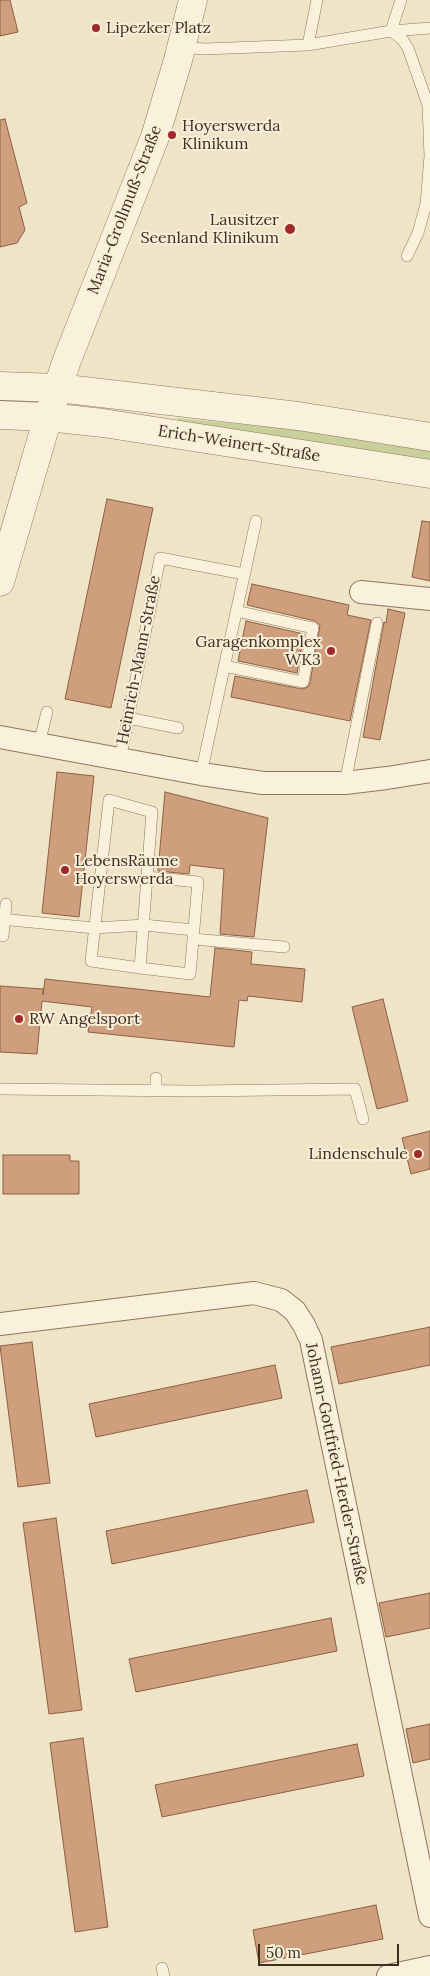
<!DOCTYPE html>
<meta charset="utf-8">
<style>
body{margin:0}
#map{position:relative;width:430px;height:1976px;overflow:hidden;background:#f0e4c8;font-family:Lora,serif}
canvas{display:block}
.scale{position:absolute;left:258px;top:1944px;width:141px;height:22px;box-sizing:border-box;border:2px solid #3d2e20;border-top:0;padding-left:6px;font-size:15px;line-height:18px;white-space:nowrap;color:#3d2e20;-webkit-text-stroke:4px #f7eed8;paint-order:stroke}
</style>
<div id="map">
<canvas width="430" height="1976"></canvas>
<div class="scale">50 m</div>
</div>
<script>
const ctx = document.querySelector('canvas').getContext('2d');
ctx.lineJoin = 'round';
function paint(path, color) {
  ctx.fillStyle = color;
  ctx.fill(path, 'evenodd');
}
function shape(rows) {
  const path = new Path2D();
  for (const r of rows) {
    path.moveTo(r[0], r[1]);
    for (let i = 2; i < r.length; i += 2) path.lineTo(r[i], r[i + 1]);
  }
  return path;
}
function strokePath(path, color, width, dash) {
  ctx.strokeStyle = color;
  ctx.lineWidth = width;
  ctx.lineCap = dash ? 'butt' : 'round';
  ctx.setLineDash(dash || []);
  ctx.stroke(path);
}
function drawText(font, color, halo, rows, align = 'center') {
  ctx.font = font + ' Lora,serif';
  ctx.lineWidth = 4;
  ctx.setLineDash([]);
  ctx.textBaseline = 'middle';
  ctx.strokeStyle = halo;
  ctx.fillStyle = color;
  for (const [text, x, y, turn = 0] of rows) {
    ctx.save();
    ctx.translate(x, y);
    ctx.rotate((+turn || 0) * Math.PI / 180);
    ctx.textAlign = isNaN(turn) ? turn : align;
    if (halo) ctx.strokeText(text, 0, 0);
    ctx.fillText(text, 0, 0);
    ctx.restore();
  }
}
paint(shape([
 [177,418,333,433,430,451,430,463,177,424]
]), '#c9cf9b');
const building = shape([
 [0,0,10,0,18,32,0,36,0,0],
 [5,119,27,203,19,207,25,230,17,243,0,247,0,120,5,119],
 [107,499,153,508,111,708,65,699,107,499],
 [422,521,430,522,430,581,412,577,422,521],
 [252,584,349,605,347,615,371,620,350,721,231,697,235,676,302,689,308,687,310,683,320,625,315,621,247,605,252,584],
 [388,609,405,613,380,740,363,737,384,622,386,623,388,609],
 [246,621,304,634,297,673,238,661,246,621],
 [57,772,94,776,79,917,42,913,57,772],
 [165,792,268,818,254,937,220,934,224,869,190,865,189,874,158,871,165,792],
 [215,948,252,952,251,964,305,969,302,1002,248,996,247,1001,239,1000,234,1047,88,1032,92,1007,42,1001,37,1054,0,1052,0,986,43,989,43,995,45,979,210,997,215,948],
 [383,999,408,1101,377,1109,352,1007,383,999],
 [430,1131,430,1169,411,1174,402,1138,430,1131],
 [3,1155,70,1155,70,1161,79,1161,79,1194,3,1194,3,1155],
 [430,1327,430,1365,339,1384,331,1347,430,1327],
 [32,1342,50,1483,18,1487,0,1346,32,1342],
 [275,1365,282,1398,96,1437,89,1404,275,1365],
 [307,1490,314,1522,112,1564,106,1531,307,1490],
 [56,1518,82,1710,49,1714,23,1523,56,1518],
 [430,1593,430,1628,386,1637,379,1603,430,1593],
 [331,1618,337,1651,136,1692,129,1659,331,1618],
 [430,1724,430,1759,413,1763,406,1729,430,1724],
 [83,1738,108,1927,75,1932,50,1743,83,1738],
 [357,1744,364,1776,162,1817,155,1785,357,1744],
 [376,1905,383,1939,259,1963,253,1930,376,1905]
]);
paint(building, '#cf9f7d');
strokePath(building, '#8d5f41', 1);
const service = shape([
 [401,0,391,31,430,28],
 [308,45,317,0],
 [182,47,204,49,308,45,391,31,402,39,408,48,428,105,430,156,426,204,418,233,407,256],
 [224,666,303,682,313,628,236,611],
 [128,718,178,728],
 [39,744,47,712],
 [120,760,160,558,244,574],
 [201,774,256,521],
 [345,783,377,623],
 [109,800,152,812,140,968,91,961,109,800],
 [0,919,94,928,144,925,194,930],
 [3,936,6,904],
 [193,939,284,947],
 [140,968,190,974,198,882,147,877],
 [0,1089,193,1091,355,1089,363,1119],
 [156,1090,156,1078],
 [162,1968,164,1976]
]);
const minor = shape([
 [361,592,430,599],
 [0,737,201,774,263,783,345,783,387,778,430,771],
 [0,1324,254,1293,281,1300,295,1311,304,1325,311,1340,430,1916],
 [388,1976,430,1967]
]);
const tertiary = shape([
 [0,386,58,388,298,416,430,437],
 [0,415,48,417,103,423,430,474],
 [0,582,48,417,67,360,155,137,178,60,193,0]
]);
strokePath(service, '#8d765c', 12);
strokePath(minor, '#8d765c', 24);
strokePath(tertiary, '#8d765c', 29);
strokePath(service, '#faf1dc', 11);
strokePath(minor, '#faf1dc', 22);
strokePath(tertiary, '#faf1dc', 28);
for (const [x, y, r, color] of [
 [96,28,5,"#9e2a2b"],
 [172,135,5,"#9e2a2b"],
 [290,229,6,"#9e2a2b"],
 [331,651,5,"#9e2a2b"],
 [65,870,5,"#9e2a2b"],
 [19,1019,5,"#9e2a2b"],
 [418,1154,5,"#9e2a2b"]
]) {
  const dot = new Path2D();
  dot.arc(x, y, r, 0, 2 * Math.PI);
  ctx.fillStyle = color;
  ctx.fill(dot);
  strokePath(dot, '#f7eed8', 2);
}
drawText('16px', '#3d2e20', '#f7eed8', [
 ["Lipezker Platz",106,28],
 ["Hoyerswerda",182,126],
 ["Klinikum",182,144],
 ["Lausitzer",279,220,"right"],
 ["Seenland Klinikum",279,238,"right"],
 ["Garagenkomplex",321,642,"right"],
 ["WK3",321,660,"right"],
 ["LebensRäume",75,861],
 ["Hoyerswerda",75,879],
 ["RW Angelsport",29,1019],
 ["Lindenschule",408,1154,"right"]
], 'left');
drawText('16px', '#3d2e20', '#f7eed8', [
 ["Maria-Grollmuß-Straße",125,210,-69],
 ["Erich-Weinert-Straße",239,444,9],
 ["Heinrich-Mann-Straße",139,660,-79],
 ["Johann-Gottfried-Herder-Straße",336,1464,78]
]);
</script>
